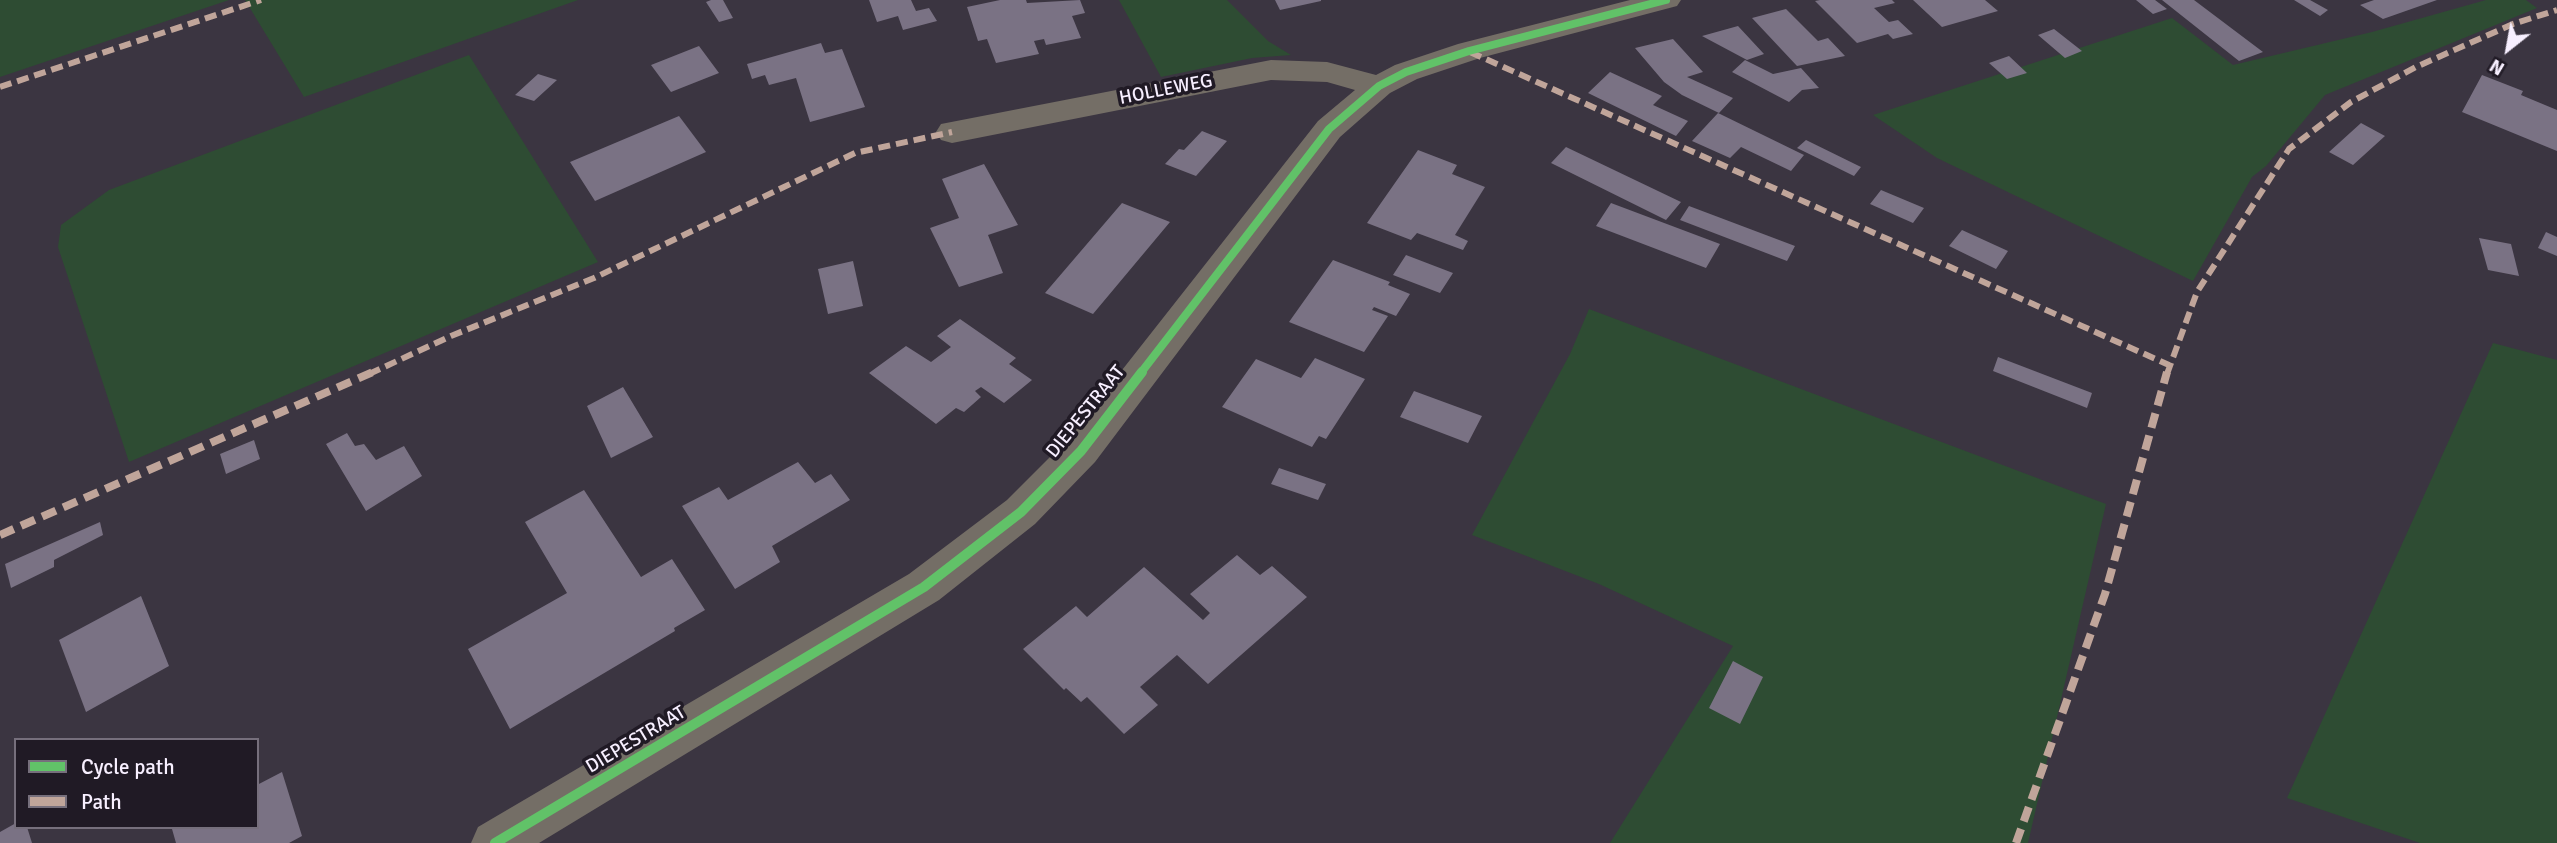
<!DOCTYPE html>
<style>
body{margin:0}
#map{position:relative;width:2557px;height:843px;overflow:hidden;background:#3b3541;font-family:Signika,sans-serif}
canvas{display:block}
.legend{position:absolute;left:14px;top:738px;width:245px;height:91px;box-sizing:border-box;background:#201a25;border:2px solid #766f7c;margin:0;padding:9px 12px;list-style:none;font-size:21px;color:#f7efff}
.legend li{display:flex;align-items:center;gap:14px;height:35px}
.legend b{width:35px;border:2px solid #766f7c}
.north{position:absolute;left:2473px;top:14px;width:70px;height:70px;-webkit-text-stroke:5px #201a25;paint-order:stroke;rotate:211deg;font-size:19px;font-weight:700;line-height:28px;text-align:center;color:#f7efff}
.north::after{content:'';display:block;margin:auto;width:24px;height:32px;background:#f7efff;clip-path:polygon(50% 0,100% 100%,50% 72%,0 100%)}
</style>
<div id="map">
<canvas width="2557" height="843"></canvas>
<ul class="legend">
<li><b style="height:9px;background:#61c268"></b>Cycle path</li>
<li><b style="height:9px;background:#c0a59a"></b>Path</li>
</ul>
<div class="north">N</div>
</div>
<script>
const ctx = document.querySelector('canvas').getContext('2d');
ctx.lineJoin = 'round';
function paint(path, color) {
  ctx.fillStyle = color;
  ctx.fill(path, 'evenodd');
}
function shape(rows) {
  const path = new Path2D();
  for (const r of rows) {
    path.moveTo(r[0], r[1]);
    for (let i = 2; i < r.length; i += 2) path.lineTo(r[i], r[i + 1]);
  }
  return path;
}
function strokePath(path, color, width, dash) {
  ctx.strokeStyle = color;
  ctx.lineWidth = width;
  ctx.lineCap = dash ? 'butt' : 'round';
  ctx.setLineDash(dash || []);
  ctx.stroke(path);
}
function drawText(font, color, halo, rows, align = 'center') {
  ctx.font = font + ' Signika,sans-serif';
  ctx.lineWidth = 7;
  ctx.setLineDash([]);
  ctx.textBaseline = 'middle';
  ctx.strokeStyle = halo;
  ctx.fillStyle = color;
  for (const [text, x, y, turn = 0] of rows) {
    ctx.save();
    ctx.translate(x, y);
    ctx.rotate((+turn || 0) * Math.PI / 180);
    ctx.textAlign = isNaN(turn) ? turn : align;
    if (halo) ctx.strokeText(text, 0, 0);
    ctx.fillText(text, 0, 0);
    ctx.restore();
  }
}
paint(shape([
 [0,0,229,0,0,77],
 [245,0,578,0,304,97],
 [1119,0,1227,0,1268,41,1291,55,1252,58,1161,77],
 [2486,0,2526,0,2537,8,2325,95,2266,166,2252,177,2193,281,1937,158,1873,115,2172,18,2233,65,2372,32],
 [469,55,598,262,129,462,58,247,61,225,109,190],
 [1589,309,2106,504,2028,843,1610,843,1733,646,1599,584,1472,535,1570,354],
 [2493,343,2557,360,2557,843,2420,843,2287,798]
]), '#2e4c33');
paint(shape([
 [711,0,723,0,733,18,719,22,706,2],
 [869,0,911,0,916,11,929,8,937,21,903,30,898,16,877,22],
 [1000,0,1026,0,1027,3,1080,0,1085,13,1072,16,1081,38,1046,45,1044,39,1034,41,1039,54,996,63,987,39,978,41,967,7],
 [1275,0,1321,0,1321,1,1280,10],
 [1820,0,1892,0,1895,3,1874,8,1889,22,1898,20,1913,34,1893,39,1888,34,1857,43,1815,1],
 [1913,0,1985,0,1998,11,1942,27],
 [2136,0,2155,0,2167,9,2153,14],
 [2162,0,2194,0,2263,52,2239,61],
 [2294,0,2310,0,2328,10,2320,16],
 [2374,0,2437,0,2383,19,2360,5],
 [1786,9,1818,41,1828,38,1845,56,1797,66,1752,18],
 [1738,26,1764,54,1747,60,1702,36],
 [2054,29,2082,51,2065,58,2038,35],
 [1673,39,1703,72,1687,77,1733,98,1719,113,1682,95,1664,82,1635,48],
 [821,43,825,53,842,49,865,107,810,122,796,78,769,85,765,75,752,79,747,64],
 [699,46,719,73,671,92,651,65],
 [2009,56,2027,73,2007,79,1989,63],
 [1745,60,1773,74,1801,68,1819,88,1802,90,1789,102,1732,72],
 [1610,72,1662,96,1653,105,1688,121,1676,136,1588,93],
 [538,74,557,80,534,101,515,95],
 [2482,75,2523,91,2521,95,2557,110,2557,151,2462,112],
 [1718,113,1804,155,1791,171,1741,147,1730,158,1692,141],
 [679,116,706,152,595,201,570,162],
 [2361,123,2385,136,2353,165,2329,152],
 [1202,131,1227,141,1196,176,1165,164,1179,149,1184,150],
 [1806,140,1861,167,1854,176,1797,148],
 [1566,147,1681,202,1666,220,1551,163],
 [1418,150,1457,165,1452,174,1485,187,1455,235,1468,241,1463,250,1417,233,1411,240,1367,223],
 [984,164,1018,225,988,235,1003,273,959,287,930,228,959,218,942,179],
 [1881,190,1924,208,1913,223,1870,204],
 [1122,203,1170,222,1093,314,1045,293],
 [1611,203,1720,244,1706,268,1596,226],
 [1689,206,1795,246,1787,261,1680,220],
 [1962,230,2008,251,1996,269,1949,246],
 [2546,232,2557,237,2557,256,2538,248],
 [2479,238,2511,244,2519,276,2488,270],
 [1406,255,1453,273,1440,293,1393,275],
 [1333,260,1390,282,1388,285,1410,294,1396,316,1374,307,1372,310,1388,316,1364,352,1289,322],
 [853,261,863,306,828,314,818,269],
 [960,319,1016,358,1009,364,1032,380,1004,403,981,387,975,391,981,397,964,412,956,408,936,424,869,373,906,346,931,362,951,347,937,336],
 [1998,357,2092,393,2087,408,1993,371],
 [1315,358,1365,379,1326,439,1319,436,1312,447,1222,407,1256,359,1301,378],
 [623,387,653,437,611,458,587,406],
 [1414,391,1482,416,1468,443,1400,417],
 [347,433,355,446,364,444,376,460,404,446,422,476,366,511,326,444],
 [254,440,260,459,226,474,220,454],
 [798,462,815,483,831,474,850,500,772,546,780,562,735,589,682,506,719,487,728,500],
 [1279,468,1326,484,1318,500,1271,484],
 [584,490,641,577,672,559,705,610,674,628,675,631,510,729,468,649,567,593,525,522],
 [100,522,103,535,54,560,54,567,11,588,5,564],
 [1237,555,1260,575,1272,566,1307,597,1208,684,1177,655,1140,687,1158,705,1124,734,1087,697,1081,702,1066,688,1064,690,1023,649,1076,606,1087,617,1144,567,1203,620,1210,613,1190,594],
 [141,596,169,666,86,712,59,640],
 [1733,661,1763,677,1740,724,1709,708],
 [282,772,302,836,289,843,176,843,172,829,175,827,257,827,257,785],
 [16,823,16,827,27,827,32,843,0,843,0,832]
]), '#7a7284');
paint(shape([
 [1630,0,1681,0,1677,6,1480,58,1417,79,1390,93,1340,137,1095,462,1035,524,939,600,539,843,471,843,478,827,909,574,1007,500,1067,440,1318,121,1355,90,1327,82,1271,80,952,143,941,140,936,132,941,124,1271,60,1327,62,1376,75,1395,65,1458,44,1630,0]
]), '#746e66');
strokePath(shape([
 [1470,52,2169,365],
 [0,87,261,0],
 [369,374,451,336,594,278,855,153,952,132],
 [2167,374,2197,292,2289,149,2351,102,2416,67,2513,24,2557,10]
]), '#c0a59a', 6, [12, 6]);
strokePath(shape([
 [0,535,373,372],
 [2016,843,2105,594,2167,372]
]), '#c0a59a', 8, [15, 8]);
strokePath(shape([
 [1140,374,1329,129,1379,86,1406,72,1469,51,1666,0]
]), '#61c268', 8);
strokePath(shape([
 [495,843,924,587,1021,512,1081,451,1142,372]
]), '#61c268', 10);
drawText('19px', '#f7efff', '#201a25', [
 ["HOLLEWEG",1166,90,-11],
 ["DIEPESTRAAT",1086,412,-51],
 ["DIEPESTRAAT",636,740,-31]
]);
</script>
